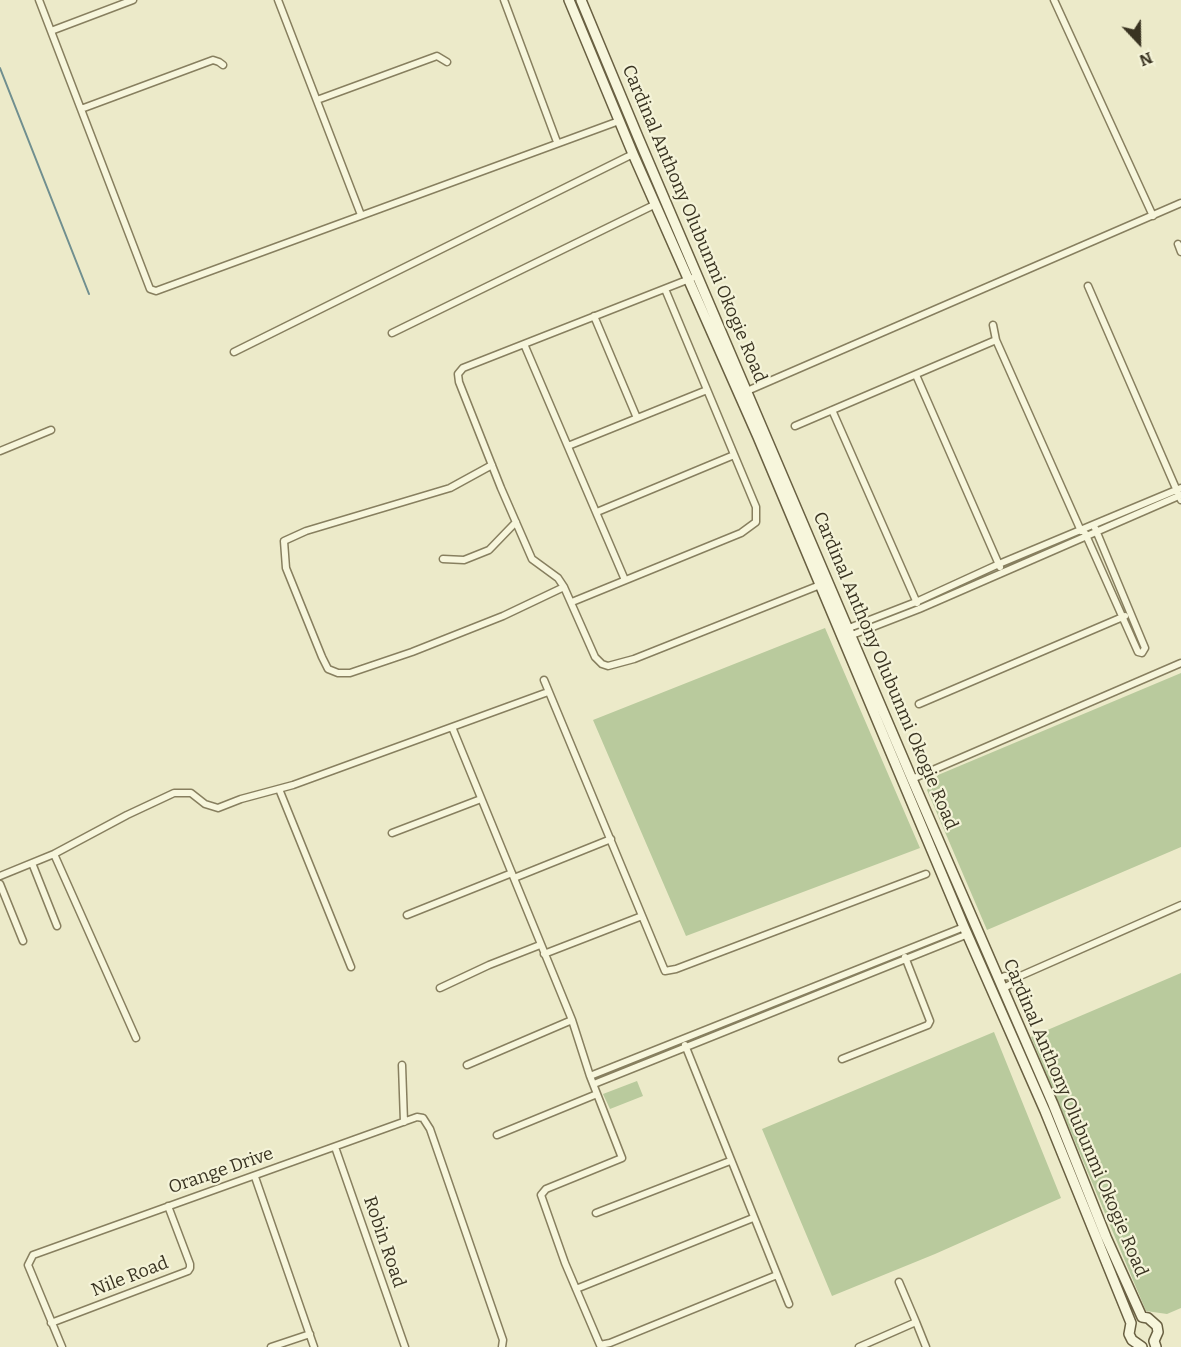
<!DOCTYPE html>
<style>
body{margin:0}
#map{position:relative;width:1181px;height:1347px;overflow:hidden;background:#eceac9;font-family:Bitter,serif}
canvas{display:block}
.north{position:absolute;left:1109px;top:12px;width:60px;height:60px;-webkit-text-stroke:4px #f4f3d8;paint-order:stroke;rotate:158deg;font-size:16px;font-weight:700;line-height:24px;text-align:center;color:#393321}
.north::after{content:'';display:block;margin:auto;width:21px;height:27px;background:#393321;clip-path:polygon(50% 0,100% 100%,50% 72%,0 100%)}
</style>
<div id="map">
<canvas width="1181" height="1347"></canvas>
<div class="north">N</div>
</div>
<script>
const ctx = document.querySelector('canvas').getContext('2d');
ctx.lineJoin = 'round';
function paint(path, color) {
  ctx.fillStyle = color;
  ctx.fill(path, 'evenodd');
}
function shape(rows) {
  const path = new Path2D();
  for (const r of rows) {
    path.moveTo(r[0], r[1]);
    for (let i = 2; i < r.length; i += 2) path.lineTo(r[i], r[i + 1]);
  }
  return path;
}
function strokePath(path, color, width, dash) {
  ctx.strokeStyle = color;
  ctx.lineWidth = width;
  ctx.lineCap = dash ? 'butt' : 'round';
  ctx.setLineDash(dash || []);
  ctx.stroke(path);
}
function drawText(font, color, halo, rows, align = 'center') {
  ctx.font = font + ' Bitter,serif';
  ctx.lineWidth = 4.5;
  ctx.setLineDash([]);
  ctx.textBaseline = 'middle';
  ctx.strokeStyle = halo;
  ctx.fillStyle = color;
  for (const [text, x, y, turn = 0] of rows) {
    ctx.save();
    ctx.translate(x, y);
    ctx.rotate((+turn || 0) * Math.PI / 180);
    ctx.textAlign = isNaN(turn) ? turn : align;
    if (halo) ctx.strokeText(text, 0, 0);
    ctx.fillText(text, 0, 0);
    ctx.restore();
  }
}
paint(shape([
 [825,628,920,848,686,936,593,720],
 [1181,673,1181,847,987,930,927,790,938,775],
 [1181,973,1181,1308,1167,1314,1146,1311,1031,1037],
 [994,1032,1061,1198,935,1254,832,1296,762,1129],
 [637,1081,643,1096,610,1109,603,1094]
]), '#b9ca9d');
strokePath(shape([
 [0,68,89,294]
]), '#708f8f', 2);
const street = shape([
 [39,0,150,289,156,291,619,121],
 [278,0,361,215],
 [504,0,557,142],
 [1054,0,1153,216],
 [51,31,133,0],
 [317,100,437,56,447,62],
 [81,109,213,60,219,62,223,65],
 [1178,244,1181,252],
 [692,278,463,368,458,374,459,382,501,488,532,559,558,578,564,587,595,657,602,664,608,666,634,659,820,585],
 [1088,286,1181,500],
 [594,316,637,418],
 [993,325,996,340,1081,531],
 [392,333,656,204],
 [524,344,625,580],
 [234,352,633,154],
 [916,375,1000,567],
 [747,391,1181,203],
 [832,410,917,603],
 [795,426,996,340],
 [568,446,707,390],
 [0,451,51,430],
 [492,465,450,488,306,531,284,541,286,568,322,657,328,669,338,673,350,673,412,652,503,616,564,587],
 [597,512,734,455],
 [1085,533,1138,652,1142,653,1145,648,1095,528],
 [443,559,464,560,489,550,516,522],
 [572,602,741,533,756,522,756,507,665,289],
 [849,628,916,602,999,564,1181,488],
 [852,635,919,609,1181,495],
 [544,680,665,971,676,969,926,874],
 [919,704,1125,616],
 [452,727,548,692],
 [912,779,1181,663],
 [279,789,351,967],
 [392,833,481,799],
 [54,854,136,1038],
 [32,863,57,926],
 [0,876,54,854,127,815,174,793,191,793,205,804,218,808,241,799,293,785,452,727,572,1020,590,1076,622,1158,546,1189,541,1195,565,1263,600,1345,610,1343,777,1275],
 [514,878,611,839],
 [0,884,23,941],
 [407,915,512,873],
 [544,954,642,916],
 [998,979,1005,976,1018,977,1181,905],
 [440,988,489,965,540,945],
 [1002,989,1015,982,1018,977],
 [685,1045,789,1304],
 [842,1059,928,1025,930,1021,905,957],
 [402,1065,404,1122],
 [467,1065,572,1020],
 [590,1076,964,927],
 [594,1084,968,934],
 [497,1135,597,1094],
 [335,1147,405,1347],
 [255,1177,314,1347],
 [596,1213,730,1161],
 [899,1282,916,1322],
 [576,1289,753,1218],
 [51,1323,188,1271,190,1268,190,1264,168,1206],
 [62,1347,28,1265,33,1255,417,1117,423,1118,430,1129,503,1340,502,1347],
 [271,1347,310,1334],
 [859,1347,916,1322,926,1347]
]);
const secondary = shape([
 [569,0,633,154,758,437,964,927,1045,1111,1131,1323,1129,1334,1132,1340,1142,1347],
 [581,0,638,137,912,779,1053,1104,1106,1237,1142,1317],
 [1142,1317,1148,1318,1157,1326,1158,1332,1154,1341,1156,1347]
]);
strokePath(street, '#877f5f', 9);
strokePath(secondary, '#696042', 12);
strokePath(street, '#f7f6dc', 6);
strokePath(secondary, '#f7f6dc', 9);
drawText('18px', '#393321', '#f4f3d8', [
 ["Cardinal Anthony Olubunmi Okogie Road",694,224,67],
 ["Cardinal Anthony Olubunmi Okogie Road",885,671,67],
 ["Cardinal Anthony Olubunmi Okogie Road",1075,1118,67],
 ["Orange Drive",221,1171,-19],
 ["Robin Road",384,1242,71],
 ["Nile Road",130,1277,-21]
]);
</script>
